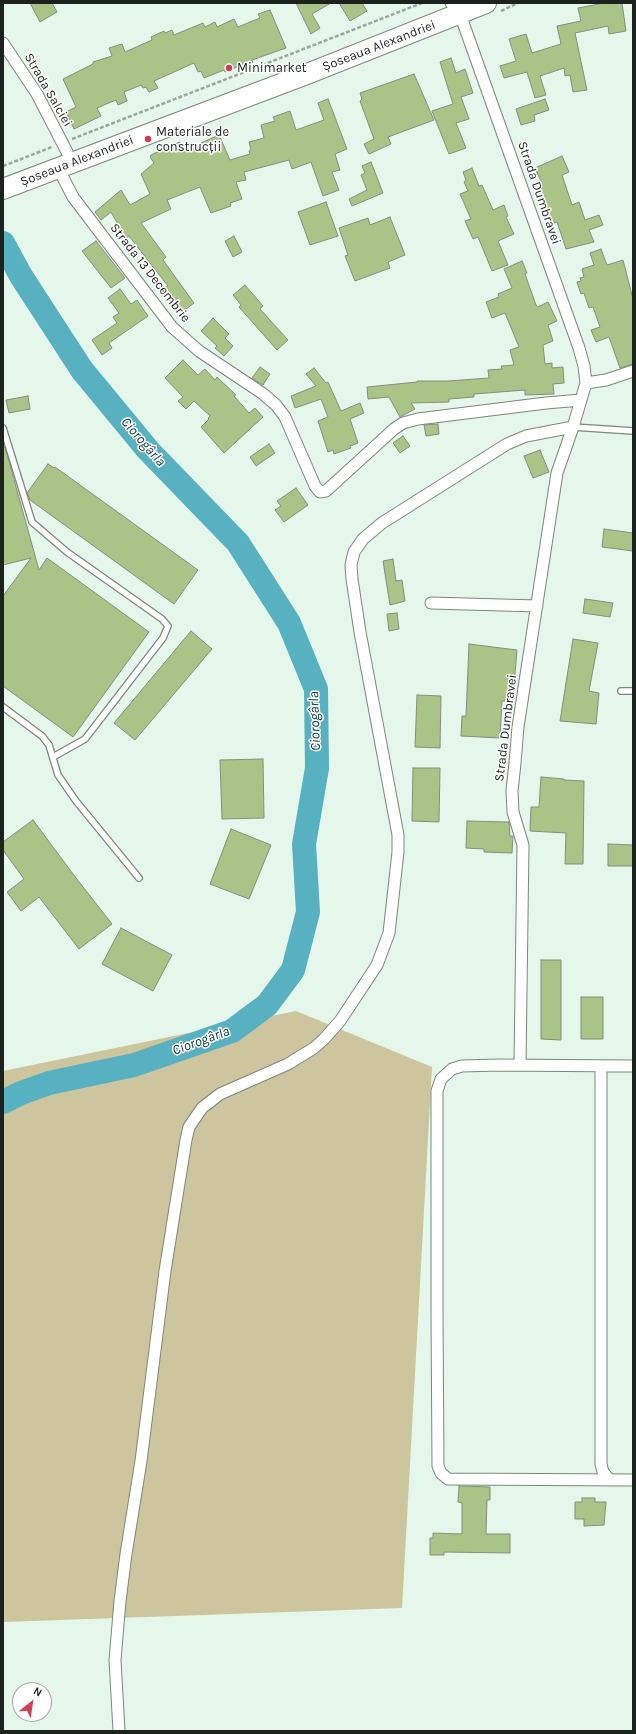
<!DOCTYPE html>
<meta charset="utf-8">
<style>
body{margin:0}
#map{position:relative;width:636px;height:1734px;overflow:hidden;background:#e5f7ea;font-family:Karla,sans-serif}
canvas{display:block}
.frame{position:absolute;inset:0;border:4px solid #1c221e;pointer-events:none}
.north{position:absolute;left:12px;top:1682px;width:40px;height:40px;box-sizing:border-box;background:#fff;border:1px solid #a4a7a5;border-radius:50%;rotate:30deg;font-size:11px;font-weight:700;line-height:16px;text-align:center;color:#1c221e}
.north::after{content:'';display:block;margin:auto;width:14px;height:18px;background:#cf3f54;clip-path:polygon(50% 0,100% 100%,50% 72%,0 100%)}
</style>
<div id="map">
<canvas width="636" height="1734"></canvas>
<div class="frame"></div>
<div class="north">N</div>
</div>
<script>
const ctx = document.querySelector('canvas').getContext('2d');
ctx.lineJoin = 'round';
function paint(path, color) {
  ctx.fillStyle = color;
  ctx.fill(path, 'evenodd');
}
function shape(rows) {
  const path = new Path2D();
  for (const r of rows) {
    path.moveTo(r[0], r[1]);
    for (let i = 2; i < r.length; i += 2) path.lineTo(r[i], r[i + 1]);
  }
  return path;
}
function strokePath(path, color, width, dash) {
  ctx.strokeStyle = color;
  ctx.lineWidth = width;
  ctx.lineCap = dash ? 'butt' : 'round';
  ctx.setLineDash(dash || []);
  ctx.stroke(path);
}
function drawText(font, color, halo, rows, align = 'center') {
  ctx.font = font + ' Karla,sans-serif';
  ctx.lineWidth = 3;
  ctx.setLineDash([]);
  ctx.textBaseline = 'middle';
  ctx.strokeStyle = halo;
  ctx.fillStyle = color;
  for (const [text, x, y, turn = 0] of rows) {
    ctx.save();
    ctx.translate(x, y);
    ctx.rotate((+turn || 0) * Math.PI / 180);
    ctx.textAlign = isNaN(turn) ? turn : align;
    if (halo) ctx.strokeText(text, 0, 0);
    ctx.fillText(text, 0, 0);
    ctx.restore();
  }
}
paint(shape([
 [296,1011,432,1067,402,1608,3,1622,3,1071]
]), '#ccc59d');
strokePath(shape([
 [3,243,21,276,82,370,148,450,238,543,289,623,316,689,317,768,304,844,308,912,293,970,267,1005,232,1031,134,1065,49,1083,21,1093,3,1102]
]), '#57b1c1', 24);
const building = shape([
 [30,3,52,3,57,12,40,22,30,3],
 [296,3,331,3,312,14,320,28,311,34,296,3],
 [339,3,362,3,367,11,350,21,339,3],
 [604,3,622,3,626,31,609,34,608,26,575,33,587,90,573,92,570,75,565,76,564,68,540,76,546,95,535,98,527,72,504,78,500,66,516,61,509,39,526,34,532,53,561,44,557,26,581,21,578,8,604,3],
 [270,10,286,48,252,60,253,62,243,67,242,65,225,72,224,70,204,78,201,71,198,72,194,63,154,81,158,88,149,92,146,87,143,88,141,85,124,92,127,101,118,105,116,100,97,108,101,116,74,129,66,112,76,107,63,79,93,64,93,62,112,56,109,48,122,44,125,52,152,40,151,37,164,31,165,33,172,30,174,35,203,23,205,27,215,22,217,27,234,19,238,27,260,18,258,14,270,10],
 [451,58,456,73,465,69,473,93,461,97,469,119,456,123,466,148,449,154,432,111,453,104,440,62,451,58],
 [414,74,434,120,388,137,391,144,369,154,364,144,374,139,360,101,362,99,360,93,414,74],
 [328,99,347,149,335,154,340,170,332,172,339,190,323,196,311,162,292,169,289,160,244,172,246,180,236,182,242,199,230,203,231,206,211,213,200,187,167,200,171,209,141,223,166,257,163,260,194,303,182,312,165,288,168,286,129,236,126,238,111,212,101,220,95,212,121,190,130,205,150,194,141,174,154,163,150,157,151,155,169,146,180,142,183,151,219,135,230,160,250,154,249,151,251,150,249,142,264,138,261,125,275,121,273,117,290,111,296,130,324,120,318,103,328,99],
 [545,99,549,110,534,115,535,121,521,125,516,109,545,99],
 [562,156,569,172,562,175,572,205,579,202,585,220,599,215,603,225,589,230,594,242,566,249,557,222,551,224,538,188,543,186,535,168,562,156],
 [371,162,383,193,352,206,349,199,367,190,361,175,365,173,362,166,371,162],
 [472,168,479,186,482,185,493,210,504,205,508,216,506,217,514,234,498,241,508,265,492,271,478,237,473,239,465,221,471,219,460,194,468,191,464,182,466,180,463,172,472,168],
 [326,202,338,236,310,245,298,212,326,202],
 [390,217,405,255,388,262,390,268,355,281,345,256,348,255,339,228,368,218,370,225,390,217],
 [234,236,242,252,233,257,225,241,234,236],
 [96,241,125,278,111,288,82,251,96,241],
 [601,249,607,265,623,260,633,299,633,364,620,368,609,337,596,342,591,330,600,327,593,307,589,308,584,293,581,294,577,282,581,281,580,278,584,277,582,269,594,265,590,253,601,249],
 [522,261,527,273,525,274,536,305,538,307,548,302,557,321,548,325,553,341,543,345,545,364,552,363,552,368,563,367,564,383,553,384,554,394,525,395,525,390,474,394,474,397,449,399,449,402,411,403,415,409,400,417,389,397,368,399,367,387,417,382,417,381,448,381,489,378,488,370,502,369,501,366,514,365,510,350,519,347,505,313,492,318,486,302,499,297,498,294,512,288,504,269,522,261],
 [245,285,263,306,260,309,288,340,277,350,239,307,241,305,233,295,245,285],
 [120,289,131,304,137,300,148,316,109,343,112,348,102,355,92,340,117,323,113,317,119,313,108,298,120,289],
 [213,318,229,334,225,338,233,346,224,356,215,348,217,346,201,331,213,318],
 [183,360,198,375,205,369,215,380,217,377,236,395,234,396,249,413,255,408,263,417,224,453,201,427,209,419,208,418,210,416,194,401,186,409,178,401,183,397,165,378,183,360],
 [260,367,270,374,263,385,252,378,260,367],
 [314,368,326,383,328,382,341,411,360,403,364,413,350,419,358,443,350,446,351,448,334,454,333,450,328,452,318,421,328,417,321,399,295,408,291,396,316,386,306,374,314,368],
 [28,396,30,409,9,413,6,400,28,396],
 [438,424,439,434,426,436,424,425,438,424],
 [403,436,410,446,400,453,393,443,403,436],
 [269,444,275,453,256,466,250,457,269,444],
 [5,447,39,570,47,558,149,632,73,737,3,686,3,596,31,558,3,565,3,448,5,447],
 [540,450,549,472,533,478,524,456,540,450],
 [48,464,54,468,55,467,198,570,174,604,30,500,27,493,48,464],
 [296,488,308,505,284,522,275,510,281,506,277,501,296,488],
 [604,529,633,533,633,551,602,547,604,529],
 [393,559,396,581,402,580,405,601,390,605,383,561,393,559],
 [585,599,613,603,610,617,583,613,585,599],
 [397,613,399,629,389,631,387,614,397,613],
 [191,631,212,649,135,740,114,723,191,631],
 [573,639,598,643,589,691,599,693,596,724,560,721,573,639],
 [469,644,517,650,513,697,510,697,509,701,502,701,500,738,461,736,462,716,466,716,469,644],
 [417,695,441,696,440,748,415,747,417,695],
 [263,759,264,818,222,819,220,760,263,759],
 [413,768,440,768,439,822,412,821,413,768],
 [541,777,564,779,564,780,584,781,583,864,565,864,566,833,530,831,531,807,539,807,541,777],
 [33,820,76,878,112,924,79,949,39,897,21,911,7,892,24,879,3,850,3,842,33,820],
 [467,821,509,822,510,836,513,836,512,853,484,852,484,849,466,848,467,821],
 [231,829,271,845,249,899,210,884,231,829],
 [608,844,633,845,633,866,608,866,608,844],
 [121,928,172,955,153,991,102,964,121,928],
 [541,960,561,960,561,1040,541,1039,541,960],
 [581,997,603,997,603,1039,581,1039,581,997],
 [459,1486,490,1487,490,1500,487,1500,486,1534,510,1534,510,1553,444,1552,444,1555,430,1555,430,1538,433,1538,433,1533,462,1534,462,1503,458,1502,459,1486],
 [582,1498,595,1498,595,1502,606,1502,604,1525,584,1526,584,1519,575,1519,575,1502,582,1502,582,1498]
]);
paint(building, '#a9c486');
strokePath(building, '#858d7d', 1);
const lane = shape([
 [573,427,633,431],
 [3,428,32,522,67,552,162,619,168,626,163,638,85,739,53,757],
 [621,691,633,691],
 [3,707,42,736,49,745,58,775,76,801,139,878]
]);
const street = shape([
 [451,3,452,3],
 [460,14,579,348,584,366,586,383,573,427,557,473,518,727,515,763,512,791,513,812,523,845,520,1065],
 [3,43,37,94,67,152],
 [58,168,73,197,172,327,199,351,262,393,276,405,285,417,315,486,320,492,326,491,394,429,403,423,418,419,546,403,581,400],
 [586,383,606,380,633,371],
 [431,603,537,606],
 [601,1066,601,1464,603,1472,609,1479],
 [633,1066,498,1065,462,1066,452,1069,441,1079,437,1091,437,1314,438,1466,441,1473,448,1479,633,1480],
 [119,1731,115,1660,120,1601,126,1554,141,1461,165,1271,186,1140,189,1127,202,1108,220,1094,288,1064,314,1048,324,1039,340,1021,377,965,389,933,398,852,398,835,360,632,352,579,351,565,354,552,363,539,382,523,507,444,526,436,573,427]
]);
const highway = shape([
 [3,189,307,74,486,3]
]);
strokePath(lane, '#79887d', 8);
strokePath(street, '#79887d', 13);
strokePath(highway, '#79887d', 22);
strokePath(shape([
 [501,11,518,3],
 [72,139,422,3],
 [3,166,52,147]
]), '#9aa79e', 2.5, [4, 2]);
strokePath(lane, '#fff', 5.5);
strokePath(street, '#fff', 11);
strokePath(highway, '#fff', 20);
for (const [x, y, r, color] of [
 [229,68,4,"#cf3f54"],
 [148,139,4,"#cf3f54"]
]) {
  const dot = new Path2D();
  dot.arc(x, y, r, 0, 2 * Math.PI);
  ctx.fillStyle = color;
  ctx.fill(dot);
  strokePath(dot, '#fff', 1.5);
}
drawText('13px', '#1c221e', '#fff', [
 ["Șoseaua Alexandriei",379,46,-21],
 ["Strada Salciei",48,90,60],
 ["Șoseaua Alexandriei",77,161,-21],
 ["Strada Dumbravei",539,193,71],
 ["Strada 13 Decembrie",150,273,52],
 ["Strada Dumbravei",506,728,-83]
]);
drawText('13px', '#1c221e', '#fff', [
 ["Minimarket",237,68],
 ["Materiale de",156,132],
 ["construcții",156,147]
], 'left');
drawText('italic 14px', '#08353b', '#fff', [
 ["Ciorogârla",143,442,49],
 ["Ciorogârla",315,721,-92],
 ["Ciorogârla",201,1041,-20]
]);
</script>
